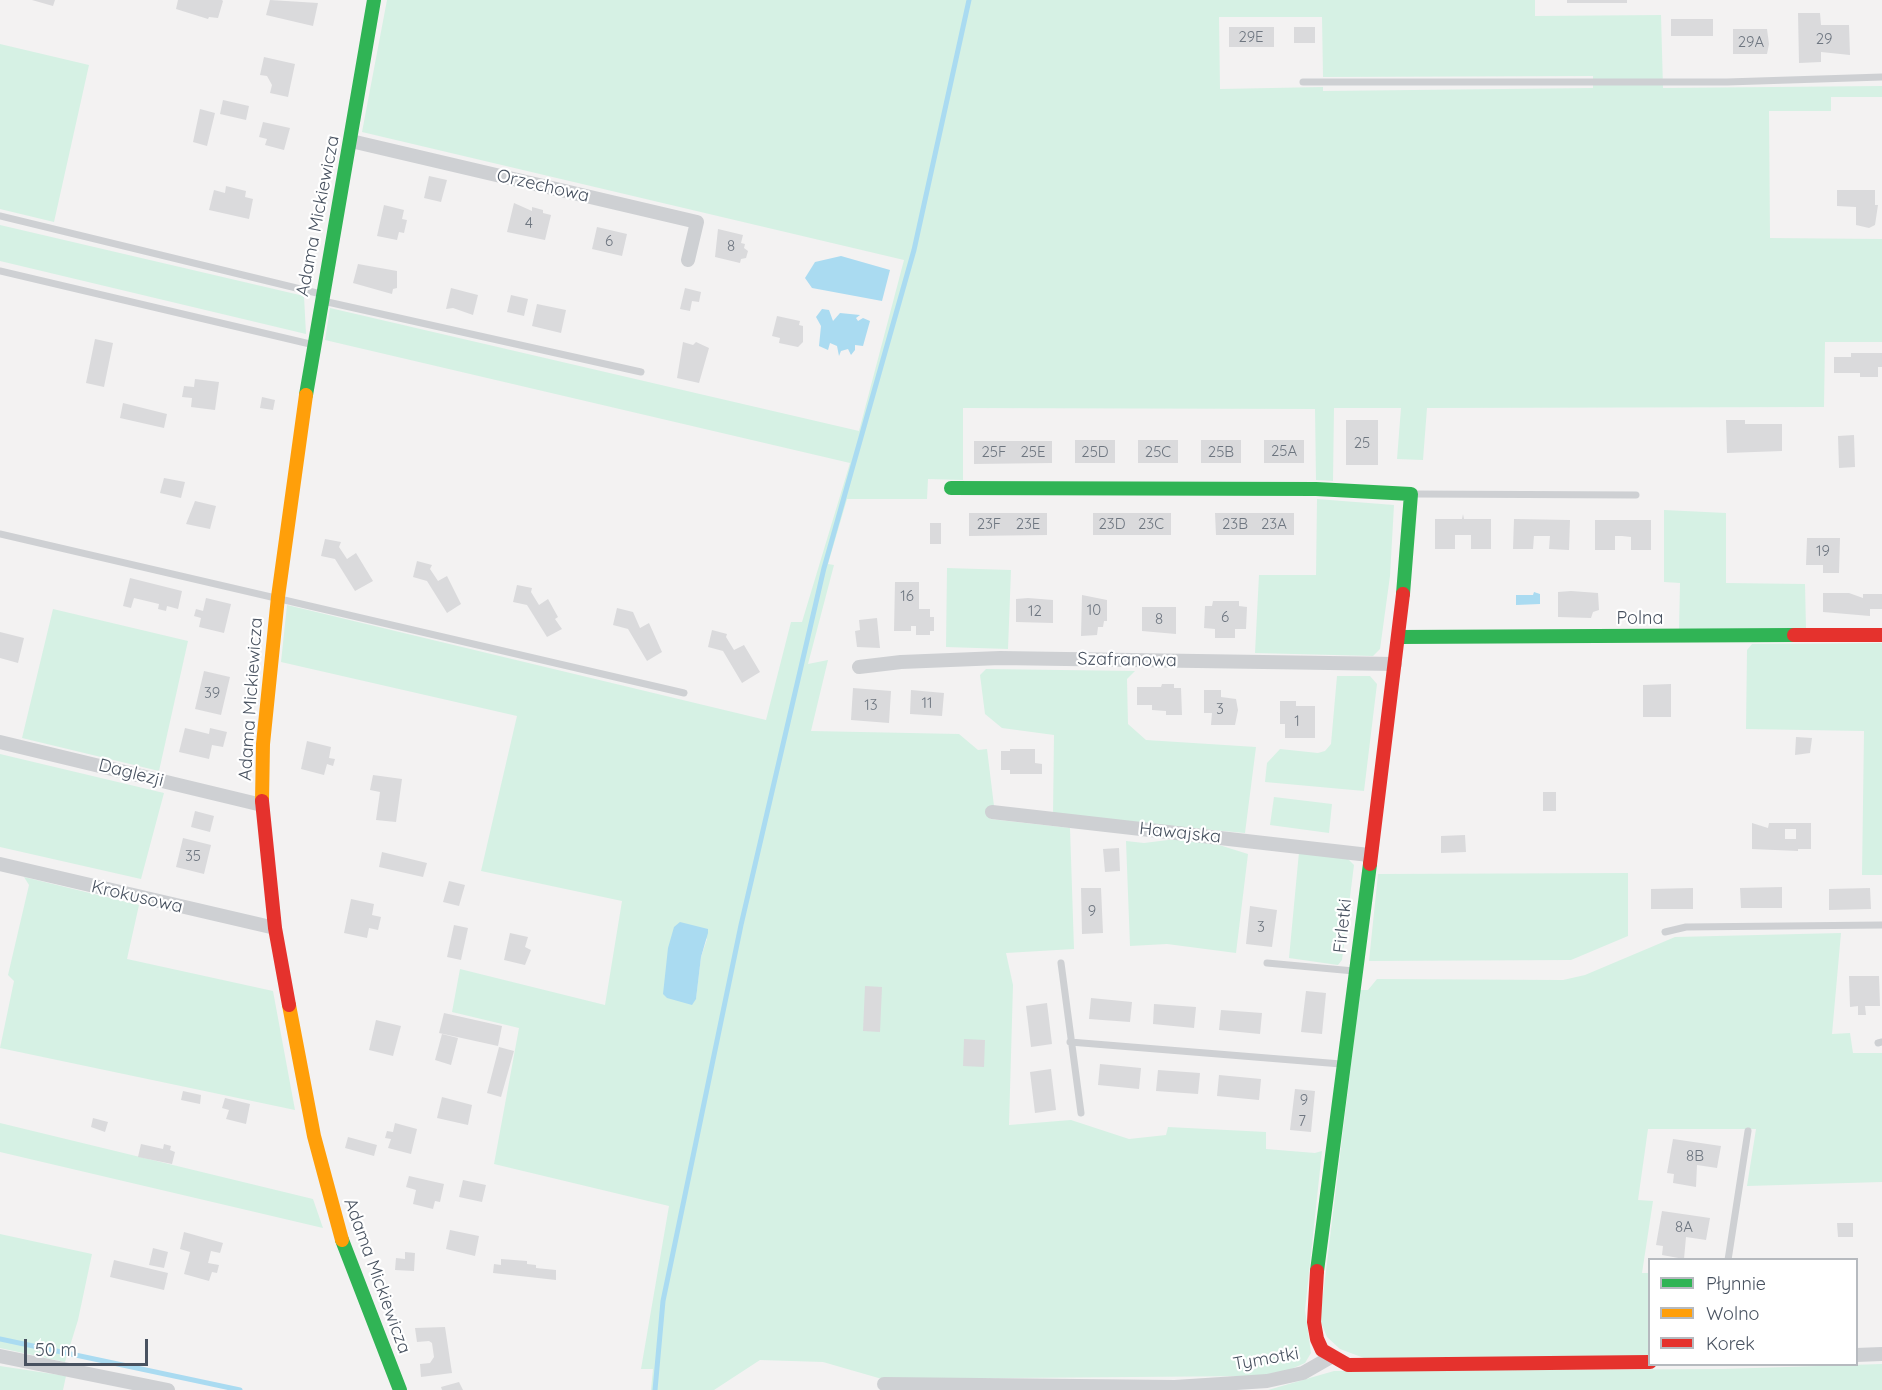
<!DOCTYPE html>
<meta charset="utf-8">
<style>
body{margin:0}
#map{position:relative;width:1882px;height:1390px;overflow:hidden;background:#f3f2f2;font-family:Quicksand,sans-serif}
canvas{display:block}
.legend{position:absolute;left:1648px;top:1258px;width:210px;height:108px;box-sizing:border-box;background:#fff;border:2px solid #b6babf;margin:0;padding:8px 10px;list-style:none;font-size:18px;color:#485260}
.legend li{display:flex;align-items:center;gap:12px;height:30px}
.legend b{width:30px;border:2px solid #b6babf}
.scale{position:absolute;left:24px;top:1339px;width:124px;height:27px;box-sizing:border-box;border:3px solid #485260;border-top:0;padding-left:8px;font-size:18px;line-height:21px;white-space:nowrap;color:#485260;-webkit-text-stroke:4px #fff;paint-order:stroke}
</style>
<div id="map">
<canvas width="1882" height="1390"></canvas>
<ul class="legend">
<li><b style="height:8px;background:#30b455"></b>Płynnie</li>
<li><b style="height:8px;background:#ff9f0a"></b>Wolno</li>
<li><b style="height:8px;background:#e5322d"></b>Korek</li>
</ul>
<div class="scale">50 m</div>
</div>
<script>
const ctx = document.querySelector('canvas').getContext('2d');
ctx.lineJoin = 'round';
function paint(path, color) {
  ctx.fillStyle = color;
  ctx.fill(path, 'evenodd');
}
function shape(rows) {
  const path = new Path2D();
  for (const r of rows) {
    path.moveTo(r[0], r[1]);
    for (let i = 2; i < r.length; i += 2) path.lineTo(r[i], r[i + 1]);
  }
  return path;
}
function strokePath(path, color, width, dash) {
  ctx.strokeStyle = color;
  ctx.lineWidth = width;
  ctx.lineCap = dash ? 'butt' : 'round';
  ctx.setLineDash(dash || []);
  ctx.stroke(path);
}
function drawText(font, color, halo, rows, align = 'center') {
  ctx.font = font + ' Quicksand,sans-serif';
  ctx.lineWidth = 4.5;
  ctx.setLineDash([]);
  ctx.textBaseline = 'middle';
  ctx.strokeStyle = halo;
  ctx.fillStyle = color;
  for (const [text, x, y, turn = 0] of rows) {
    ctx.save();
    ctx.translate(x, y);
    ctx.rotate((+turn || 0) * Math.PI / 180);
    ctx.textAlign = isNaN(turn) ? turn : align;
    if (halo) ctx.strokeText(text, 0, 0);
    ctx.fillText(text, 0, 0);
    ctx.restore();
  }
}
paint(shape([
 [387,0,1535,0,1535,16,1661,15,1663,88,1882,86,1882,97,1831,97,1831,111,1769,111,1770,238,1882,239,1882,342,1825,342,1824,407,1427,408,1423,460,1397,459,1401,408,1334,408,1333,481,1316,480,1315,409,963,408,963,480,928,479,927,499,847,499,828,564,834,565,808,664,828,660,811,731,959,734,978,750,987,749,994,806,990,819,1070,828,1074,949,1006,953,1013,985,1009,1125,1071,1120,1129,1139,1166,1135,1168,1127,1266,1132,1266,1149,1315,1153,1322,1151,1305,1310,1311,1353,1305,1363,1289,1370,1258,1376,882,1379,823,1362,760,1360,714,1390,651,1390,653,1369,641,1369,669,1206,494,1164,519,1028,452,1012,460,969,605,1005,622,901,481,871,517,716,281,662,287,605,766,720,791,622,802,622,850,463,325,340,330,308,859,431,904,260,362,132],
 [1219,17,1322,17,1323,77,1593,76,1593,88,1323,91,1323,87,1220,89],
 [680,922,707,939,701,957,696,998,692,1004],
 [0,44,89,65,54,222,0,209],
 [0,225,304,296,306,334,0,261],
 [1317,499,1394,505,1390,576,1380,649,1373,656,1255,653,1259,575,1316,575],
 [1664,510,1726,513,1726,583,1805,584,1806,629,1679,630,1680,583,1664,582],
 [947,568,1011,570,1008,649,946,647],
 [53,609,188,641,159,771,22,738],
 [1882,643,1882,875,1862,875,1864,731,1746,729,1747,650,1752,644],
 [986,669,1135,671,1127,679,1128,724,1146,740,1256,747,1245,833,1053,815,1054,735,1002,728,985,714,980,675],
 [1337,676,1370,676,1377,684,1364,791,1265,782,1267,763,1280,749,1318,753,1325,751,1331,744],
 [0,754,164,793,141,879,0,847],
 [1274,797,1332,804,1329,833,1270,825],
 [1176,839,1203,840,1248,854,1236,953,1167,944,1130,946,1126,841,1144,843],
 [1299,852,1346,857,1354,865,1342,960,1338,965,1289,958],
 [1628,873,1628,936,1571,960,1369,961,1378,874],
 [24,877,139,905,127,959,273,991,295,1110,0,1048,14,981,8,975,29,885],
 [1841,933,1832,1034,1850,1033,1853,1053,1882,1053,1882,1182,1747,1186,1756,1129,1648,1129,1638,1200,1653,1201,1642,1273,1649,1273,1649,1357,1364,1358,1340,1349,1327,1337,1320,1320,1360,990,1368,990,1377,979,1563,980,1585,975,1675,937],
 [0,1123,313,1199,323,1228,0,1152],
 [0,1234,92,1254,78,1320,65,1362,0,1348],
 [1882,1364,1882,1390,1222,1390,1268,1390,1334,1371,1723,1369],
 [0,1366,66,1376,63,1390,0,1390]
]), '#d6f1e4');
paint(shape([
 [841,256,890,270,882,301,812,288,805,278,815,262],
 [822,309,829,310,833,321,840,313,860,315,856,318,858,321,863,318,870,321,863,346,855,345,855,350,851,355,848,349,841,351,839,356,837,346,830,343,828,350,819,346,821,326,816,317],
 [1534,592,1540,594,1540,604,1516,605,1516,595,1533,595],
 [680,922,708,929,708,933,701,957,696,999,692,1005,667,998,663,994,668,948,674,927]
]), '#aadbf1');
strokePath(shape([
 [0,1339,240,1390],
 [655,1390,663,1301,741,925,824,568,914,250,969,0]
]), '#aadbf1', 5);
paint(shape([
 [32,0,55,0,53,6],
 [178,0,222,0,223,1,218,18,209,17,208,19,176,9],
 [270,0,318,3,313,26,266,15],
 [1567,0,1627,0,1627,3,1567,3],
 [1798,13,1820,13,1821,25,1849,25,1850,55,1821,52,1821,62,1799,63],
 [1671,19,1713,19,1713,36,1671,36],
 [1229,27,1274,27,1274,47,1229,47],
 [1294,27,1315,27,1315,43,1294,43],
 [1733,29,1767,29,1769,44,1767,54,1733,54],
 [264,57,295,64,288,97,270,93,272,85,267,76,260,75],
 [223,100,249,106,246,120,220,114],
 [200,109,215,113,207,146,193,142],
 [263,122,290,128,284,150,265,145,267,139,259,137],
 [429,176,447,180,441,202,424,198],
 [226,186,246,191,245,197,253,199,249,219,209,210,214,190,225,193],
 [1837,190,1875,190,1875,205,1878,205,1875,225,1869,228,1856,225,1856,207,1837,206],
 [514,203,532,211,532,207,543,210,543,213,551,215,545,240,507,232],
 [384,205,404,210,402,219,407,220,404,233,399,232,397,240,377,236],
 [597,227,627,234,622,256,592,249],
 [718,229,743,235,741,243,745,244,744,248,748,251,746,258,741,259,740,263,715,257],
 [358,264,397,271,397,288,393,289,392,294,353,283],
 [451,288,478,295,473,315,453,308,446,309],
 [685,288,701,292,699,302,692,301,690,311,680,309],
 [511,295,528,299,524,316,507,312],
 [537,304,566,310,561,333,532,326],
 [777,316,800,321,799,325,803,326,803,342,798,347,779,343,780,338,772,336],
 [95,339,113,343,104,387,86,383],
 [683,342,693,345,696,342,709,348,699,383,677,378],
 [1851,353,1882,353,1882,367,1878,367,1878,377,1860,377,1860,373,1834,373,1834,357,1851,357],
 [195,379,219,382,215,410,191,407,192,398,182,397,184,386,194,387],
 [262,397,275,400,273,410,260,408],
 [123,403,167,414,164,428,120,418],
 [1346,420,1378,420,1378,465,1346,465],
 [1726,420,1745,420,1745,424,1782,424,1782,451,1727,453],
 [1854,435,1855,467,1839,468,1838,436],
 [1075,440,1115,440,1115,463,1075,463],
 [1138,440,1178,440,1178,463,1138,463],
 [1201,440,1241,440,1241,463,1201,463],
 [1264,440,1304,440,1304,463,1264,463],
 [974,441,1052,441,1052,463,974,464],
 [164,478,185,482,181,498,160,493],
 [195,501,216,506,210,529,186,524],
 [969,513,1047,513,1047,535,969,536],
 [1093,513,1171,513,1171,535,1093,535],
 [1215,513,1294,513,1294,535,1216,535],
 [1463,514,1464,519,1491,519,1491,549,1471,549,1471,535,1455,535,1455,549,1435,549,1435,519,1462,519],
 [1514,519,1570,520,1569,550,1549,549,1550,536,1534,536,1533,549,1513,549],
 [1595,520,1651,520,1651,550,1631,550,1631,537,1622,536,1615,536,1615,550,1595,550],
 [930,523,941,523,941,544,930,544],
 [1807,538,1840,538,1839,573,1823,573,1823,565,1806,565],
 [325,539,341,542,339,547,347,559,356,553,373,581,355,591,335,559,321,556],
 [417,561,432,565,430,569,438,581,447,576,461,604,447,613,427,581,413,577],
 [130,578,182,591,178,609,167,606,166,611,158,609,159,604,134,598,131,608,123,606],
 [895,582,919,582,919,609,930,609,930,617,934,617,934,631,930,631,930,635,916,635,916,626,911,626,911,631,894,631],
 [517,585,532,588,531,592,539,605,548,599,558,617,555,619,562,629,547,637,527,605,513,602],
 [1571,591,1598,593,1599,610,1593,612,1591,618,1558,617,1558,592],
 [1823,593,1849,593,1863,598,1863,594,1882,594,1882,609,1870,609,1870,616,1823,612],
 [1082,595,1107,600,1107,621,1104,621,1103,627,1098,627,1097,635,1081,636],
 [206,598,231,604,224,633,199,627,201,618,194,616,196,609,203,611],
 [1028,598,1053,600,1053,623,1016,622,1016,599],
 [1213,601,1239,601,1239,606,1247,607,1246,629,1235,629,1235,638,1215,638,1215,629,1204,628,1205,606,1212,606],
 [1142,607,1176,607,1176,634,1142,631],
 [617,608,633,612,640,628,649,623,662,652,647,661,628,629,613,625],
 [877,618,880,648,857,647,855,631,860,630,859,620],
 [712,630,727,634,726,637,734,650,744,645,760,672,742,683,723,651,708,647],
 [0,632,24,638,18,663,0,658],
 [204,671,230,677,221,715,195,709],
 [1162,684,1174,684,1174,688,1181,688,1182,715,1166,715,1166,711,1152,710,1152,705,1137,705,1137,687,1161,687],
 [1671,684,1671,717,1643,717,1643,685],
 [853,688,891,691,889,723,851,720],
 [911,690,944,693,942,716,910,714],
 [1204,690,1221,690,1221,697,1236,699,1238,710,1235,725,1211,725,1212,713,1204,713],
 [1280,701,1296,701,1296,706,1315,706,1315,738,1285,738,1285,724,1280,724],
 [185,728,209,734,210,728,227,732,223,747,212,745,209,759,179,752],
 [1796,737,1812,738,1810,753,1795,755],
 [307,741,331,747,329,758,335,759,333,766,327,764,324,775,301,769],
 [1010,749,1035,749,1035,763,1042,764,1042,774,1010,774,1010,770,1001,770,1001,751,1010,751],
 [373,775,402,779,396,822,376,820,380,792,370,790],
 [1543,792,1556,792,1556,811,1543,811],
 [195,811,214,816,210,832,191,827],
 [1752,823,1768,828,1769,823,1811,823,1811,849,1798,849,1798,851,1752,849],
 [1785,829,1796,829,1796,839,1785,839],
 [1465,835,1466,852,1441,853,1441,836],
 [183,838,211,845,204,874,176,867],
 [1119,848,1120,871,1105,872,1103,849],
 [382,852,427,863,423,877,379,867],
 [449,881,465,885,459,906,443,902],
 [1782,887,1782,908,1741,908,1740,888],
 [1081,888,1101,888,1103,933,1082,934],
 [1693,888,1693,909,1651,909,1651,889],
 [1870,888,1871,909,1829,910,1829,889],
 [351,899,374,904,372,915,381,917,378,930,369,928,367,938,344,933],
 [1250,906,1277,910,1272,947,1246,944],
 [454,925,468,928,461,960,447,957],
 [510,933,528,937,525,947,531,950,525,965,504,960],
 [1849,976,1879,976,1880,1006,1865,1006,1866,1015,1858,1015,1858,1006,1850,1007],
 [865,986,882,987,880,1032,863,1031],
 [1306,991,1326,993,1322,1034,1301,1032],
 [1091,998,1132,1002,1130,1022,1089,1019],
 [1047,1003,1052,1044,1031,1047,1026,1006],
 [1154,1004,1196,1007,1194,1028,1153,1024],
 [1221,1010,1262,1013,1260,1034,1219,1030],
 [444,1013,502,1026,498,1046,439,1033],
 [376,1020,401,1026,393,1056,369,1050],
 [442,1034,458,1038,451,1065,435,1060],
 [964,1039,985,1040,984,1067,963,1066],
 [499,1047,514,1051,501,1097,487,1093],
 [1100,1064,1141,1068,1139,1089,1098,1085],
 [1051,1069,1056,1110,1035,1113,1030,1072],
 [1158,1070,1200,1073,1198,1094,1156,1091],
 [1219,1075,1261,1079,1259,1100,1217,1096],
 [1295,1089,1315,1091,1311,1132,1290,1130],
 [183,1091,201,1095,200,1104,181,1100],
 [442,1097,472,1105,468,1125,437,1118],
 [225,1098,250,1104,246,1124,226,1119,229,1110,222,1108],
 [93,1118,108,1122,105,1132,91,1127],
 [395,1123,417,1129,411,1154,388,1148,391,1139,385,1138,387,1131,393,1132],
 [348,1137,377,1145,374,1156,345,1148],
 [1673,1139,1721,1146,1717,1168,1697,1165,1696,1187,1673,1183,1674,1174,1667,1173],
 [141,1144,163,1149,164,1144,171,1146,170,1150,175,1152,172,1164,138,1157],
 [409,1176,444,1184,440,1202,435,1201,433,1209,413,1204,416,1190,406,1187],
 [463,1180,486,1185,482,1202,459,1197],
 [1662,1211,1710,1218,1706,1240,1686,1237,1684,1259,1662,1255,1663,1246,1656,1245],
 [1837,1223,1853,1223,1853,1237,1838,1237],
 [450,1230,479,1236,475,1256,446,1249],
 [184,1232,223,1243,220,1253,211,1251,208,1263,219,1265,217,1273,212,1272,209,1281,184,1274,190,1252,180,1249],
 [153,1248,168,1252,164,1268,149,1265],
 [405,1252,415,1253,414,1271,395,1270,396,1258,405,1259],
 [501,1259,527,1261,527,1264,536,1265,536,1268,556,1270,556,1280,493,1273,494,1264,501,1265],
 [114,1260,168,1273,164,1290,110,1277],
 [445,1327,452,1373,421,1377,420,1364,430,1363,434,1357,432,1343,429,1341,417,1342,415,1328],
 [459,1382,463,1390,442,1390,441,1387]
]), '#dadadc');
strokePath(shape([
 [1303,82,1727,82,1882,77],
 [0,216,321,294],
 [0,271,310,344],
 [323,301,641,372],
 [1414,494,1636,495],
 [0,534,684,693],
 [1665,932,1686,927,1882,925],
 [1061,963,1081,1113],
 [1267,963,1354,971],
 [1070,1042,1341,1064],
 [1878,1043,1882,1042],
 [1728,1260,1748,1131]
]), '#ced0d3', 7);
strokePath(shape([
 [351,141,697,222,688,260],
 [859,667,901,662,1000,658,1395,664],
 [0,742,262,805],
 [992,812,1369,855],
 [0,864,275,928],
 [1856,1355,1882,1354],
 [0,1356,168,1390],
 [884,1384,1175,1387,1267,1381,1303,1373,1331,1357]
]), '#ced0d3', 14);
strokePath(shape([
 [306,395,374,0],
 [951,488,1316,489,1411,494,1403,594],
 [1399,637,1794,635],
 [342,1240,400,1390],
 [1317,1271,1370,864]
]), '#30b455', 14);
strokePath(shape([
 [262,801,263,744,278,597,306,395],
 [289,1005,314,1136,342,1240]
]), '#ff9f0a', 14);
strokePath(shape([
 [1794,635,1882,635],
 [262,801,275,928,289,1005],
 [1370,864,1403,594],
 [1317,1271,1314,1322,1317,1339,1322,1350,1348,1365,1650,1362]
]), '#e5322d', 14);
drawText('15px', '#6e7680', null, [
 ["29E",1251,37],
 ["29",1824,39],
 ["29A",1751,42],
 ["4",529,223],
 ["6",609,241],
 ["8",731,246],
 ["25",1362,443],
 ["25A",1284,451],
 ["25F",994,452],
 ["25E",1033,452],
 ["25D",1095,452],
 ["25C",1158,452],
 ["25B",1221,452],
 ["23F",989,524],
 ["23E",1028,524],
 ["23D",1112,524],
 ["23C",1151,524],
 ["23B",1235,524],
 ["23A",1274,524],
 ["19",1823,551],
 ["16",907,596],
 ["10",1094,610],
 ["12",1035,611],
 ["6",1225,617],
 ["8",1159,619],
 ["39",212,693],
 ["11",927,703],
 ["13",871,705],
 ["3",1220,709],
 ["1",1297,721],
 ["35",193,856],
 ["9",1092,911],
 ["3",1261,927],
 ["9",1304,1100],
 ["7",1302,1121],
 ["8B",1695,1156],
 ["8A",1684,1227]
]);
drawText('18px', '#485260', '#fff', [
 ["Orzechowa",543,186,13],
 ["Adama Mickiewicza",318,216,-79],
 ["Polna",1640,619],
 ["Szafranowa",1127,660,1],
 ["Adama Mickiewicza",251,699,-86],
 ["Daglezji",131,773,14],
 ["Hawajska",1180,833,6],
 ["Krokusowa",137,897,13],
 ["Firletki",1343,926,-84],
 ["Adama Mickiewicza",377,1276,70],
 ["Tymotki",1266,1359,-10]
]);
</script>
